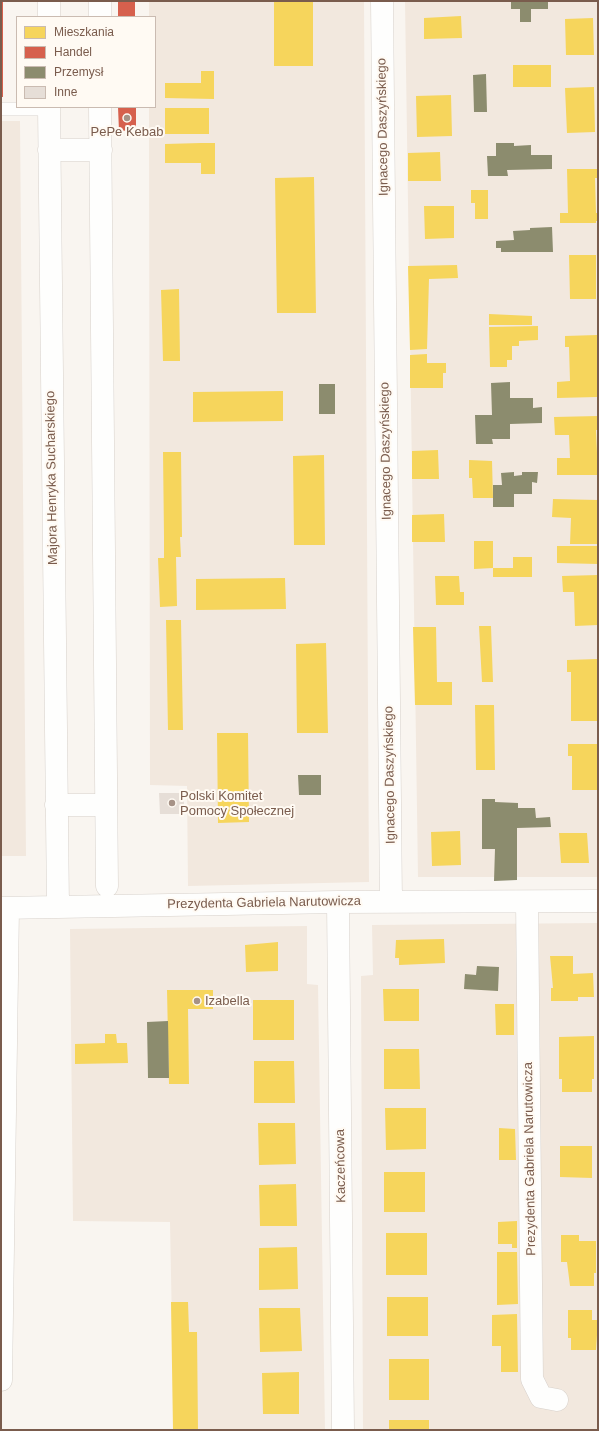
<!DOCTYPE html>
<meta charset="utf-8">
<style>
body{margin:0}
#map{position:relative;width:599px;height:1431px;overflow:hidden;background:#f9f5f0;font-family:Arial,sans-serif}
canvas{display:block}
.frame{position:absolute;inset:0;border:2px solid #7a5c4d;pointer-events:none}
.legend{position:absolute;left:16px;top:16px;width:140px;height:92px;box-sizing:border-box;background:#fffaf3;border:1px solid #cabbb1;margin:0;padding:5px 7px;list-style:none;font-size:12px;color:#7a5c4d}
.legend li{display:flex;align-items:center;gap:8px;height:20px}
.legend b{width:20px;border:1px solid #cabbb1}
</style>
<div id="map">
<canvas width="599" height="1431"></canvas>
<div class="frame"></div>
<ul class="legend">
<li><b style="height:11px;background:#f6d55c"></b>Mieszkania</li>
<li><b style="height:11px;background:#d6604d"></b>Handel</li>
<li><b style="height:11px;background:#8c8c6e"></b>Przemysł</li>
<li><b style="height:11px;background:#e6ded7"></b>Inne</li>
</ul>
</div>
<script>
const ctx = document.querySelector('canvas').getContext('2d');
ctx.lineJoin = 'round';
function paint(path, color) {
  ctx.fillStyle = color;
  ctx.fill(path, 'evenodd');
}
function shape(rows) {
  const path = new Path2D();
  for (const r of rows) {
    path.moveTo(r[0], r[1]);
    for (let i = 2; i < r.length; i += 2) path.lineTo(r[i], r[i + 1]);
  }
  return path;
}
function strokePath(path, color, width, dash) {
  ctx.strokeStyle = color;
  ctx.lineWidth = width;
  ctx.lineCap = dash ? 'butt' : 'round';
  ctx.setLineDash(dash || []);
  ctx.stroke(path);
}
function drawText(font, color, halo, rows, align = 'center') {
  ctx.font = font + ' Arial,sans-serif';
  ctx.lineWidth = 4;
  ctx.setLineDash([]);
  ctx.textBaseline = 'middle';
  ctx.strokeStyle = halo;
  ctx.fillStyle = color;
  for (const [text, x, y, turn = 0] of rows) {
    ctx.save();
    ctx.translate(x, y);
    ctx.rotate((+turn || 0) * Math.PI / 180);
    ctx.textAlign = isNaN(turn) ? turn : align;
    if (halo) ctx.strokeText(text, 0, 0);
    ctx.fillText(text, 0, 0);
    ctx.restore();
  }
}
paint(shape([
 [149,1,364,1,369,882,188,886,187,786,150,785,149,107,155,107,155,17,149,17],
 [405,1,598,1,598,877,418,877],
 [1,121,20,121,26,856,1,856],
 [598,923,598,1430,363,1430,361,976,373,975,372,925],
 [307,926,307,984,318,985,325,1430,174,1430,170,1222,73,1221,70,929]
]), '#f2e8de');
paint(shape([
 [274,1,313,1,313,66,274,66],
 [461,16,462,38,424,39,424,18],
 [593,18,594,55,566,55,565,19],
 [513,65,551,65,551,87,513,87],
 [201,71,214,71,214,99,165,98,165,83,201,83],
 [594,87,595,132,567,133,565,88],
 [451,95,452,136,417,137,416,96],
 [165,108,209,108,209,134,165,134],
 [201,143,215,143,215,174,201,174,201,163,165,163,165,144],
 [440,152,441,181,408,181,408,153],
 [567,169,598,169,598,178,595,178,596,213,598,213,598,221,596,221,596,223,560,223,560,213,568,213],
 [314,177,316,313,277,313,275,178],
 [471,190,488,190,488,219,475,219,475,203,471,203],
 [424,206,454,206,454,238,425,239],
 [569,255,596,255,596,299,570,299],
 [457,265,458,278,429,279,427,349,410,350,408,266],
 [179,289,180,361,163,361,161,290],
 [489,314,532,316,532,325,489,325],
 [538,326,538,340,519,341,519,346,512,346,512,360,507,360,507,367,490,367,489,327],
 [597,335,597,397,557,398,557,382,570,381,569,347,565,347,565,336],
 [427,354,427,363,446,363,446,373,443,373,443,388,410,388,410,355],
 [283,391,283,421,193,422,193,392],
 [598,416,598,430,596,430,598,475,557,475,557,458,570,458,569,435,555,435,554,417],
 [438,450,439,479,412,479,412,451],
 [163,452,181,452,182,537,180,537,181,557,176,557,177,606,160,607,158,558,164,558,164,537],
 [324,455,325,545,294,545,293,456],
 [469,460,492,461,493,498,473,498,472,478,469,478],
 [553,499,598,500,597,544,570,544,571,518,552,517],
 [444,514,445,542,412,542,412,515],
 [474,541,493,541,493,568,513,568,513,557,532,557,532,577,493,577,493,568,474,569],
 [557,546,598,546,598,564,557,563],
 [598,575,598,625,575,626,574,592,563,592,562,576],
 [435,576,459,576,460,592,464,592,464,605,436,605],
 [285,578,286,609,196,610,196,579],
 [166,620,181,620,183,730,168,730],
 [479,626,491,626,493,682,482,682],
 [413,627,436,627,437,682,452,682,452,705,415,705],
 [326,643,328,733,297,733,296,644],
 [598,659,598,721,571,721,571,672,567,672,567,660],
 [475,705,494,705,495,770,476,770],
 [217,733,248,733,249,822,218,823],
 [568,744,598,744,598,790,572,790,572,756,568,756],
 [460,831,461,865,432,866,431,832],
 [559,833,587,833,589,863,561,863],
 [444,939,445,963,399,965,399,958,395,958,396,940],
 [278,942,278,971,246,972,245,945],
 [550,956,573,956,573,974,593,973,594,997,578,997,578,1001,551,1001,551,988,553,988],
 [383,989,419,989,419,1021,384,1021],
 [167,990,213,990,213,1009,188,1009,189,1084,169,1084],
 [253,1000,294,1000,294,1040,253,1040],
 [495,1004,514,1004,514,1035,496,1035],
 [105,1034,116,1034,117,1043,127,1043,128,1063,75,1064,75,1044,105,1043],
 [594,1036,594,1079,592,1079,592,1092,562,1092,562,1079,559,1079,559,1037],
 [384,1049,419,1049,420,1089,384,1089],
 [254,1061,294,1061,295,1103,254,1103],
 [385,1108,426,1108,426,1149,386,1150],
 [258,1123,295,1123,296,1164,259,1165],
 [499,1128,515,1129,516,1160,499,1160],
 [560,1146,592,1146,592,1178,560,1177],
 [384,1172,425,1172,425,1212,384,1212],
 [296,1184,297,1226,260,1226,259,1185],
 [517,1221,517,1248,512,1248,512,1244,498,1244,498,1222],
 [386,1233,427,1233,427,1275,386,1275],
 [561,1235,579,1235,579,1241,596,1241,596,1273,594,1273,594,1286,570,1286,567,1262,561,1262],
 [297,1247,298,1289,259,1290,259,1248],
 [497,1252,517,1252,518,1304,497,1305],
 [387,1297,428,1297,428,1336,387,1336],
 [171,1302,188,1302,189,1332,197,1332,198,1430,173,1430],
 [259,1308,300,1308,302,1351,260,1352],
 [568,1310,592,1310,592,1320,598,1320,596,1350,571,1350,571,1338,568,1338],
 [517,1314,518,1372,501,1372,501,1346,492,1346,492,1315],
 [389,1359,429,1359,429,1400,389,1400],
 [299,1372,299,1414,263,1414,262,1373],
 [389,1420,429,1420,429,1430,389,1430]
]), '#f6d55c');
paint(shape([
 [1,1,3,1,3,97,1,97],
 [118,1,135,1,135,17,118,17],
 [118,107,136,107,136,130,119,131]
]), '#d6604d');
paint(shape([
 [511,1,548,1,548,9,531,9,531,22,520,22,520,9,511,9],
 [486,74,487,112,474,112,473,75],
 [496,143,514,143,514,146,531,145,531,155,552,155,552,169,507,170,508,176,488,176,487,156,496,156],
 [552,227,553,252,501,252,501,248,496,248,496,241,514,240,513,231,530,230,530,228],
 [510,382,510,398,533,398,533,408,542,407,542,423,510,424,510,439,492,439,493,444,476,444,475,415,492,415,491,383],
 [319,384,335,384,335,414,319,414],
 [514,472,514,476,522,475,522,472,538,472,537,483,532,482,532,494,514,494,514,507,493,507,493,485,502,485,501,473],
 [298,775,321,775,321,795,299,795],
 [482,799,495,799,495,802,518,803,518,808,535,808,536,818,550,817,551,827,517,828,517,880,494,881,495,849,482,849],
 [477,966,499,967,498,991,464,989,465,974,476,975],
 [168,1021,169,1078,148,1078,147,1022]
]), '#8c8c6e');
paint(shape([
 [159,793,184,793,184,814,160,814]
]), '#e6ded7');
const lane = shape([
 [1,109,49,109]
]);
const street = shape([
 [100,1,100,17],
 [382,1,391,902],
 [49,17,49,1],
 [49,107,58,907],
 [100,107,107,886],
 [49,150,101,150],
 [56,805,106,805],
 [338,902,343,1430],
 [527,902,532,1379,541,1397,557,1400],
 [1,908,338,902,598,901],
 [1,1380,8,908]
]);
strokePath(lane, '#d7d1cb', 14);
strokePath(street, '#d7d1cb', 23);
strokePath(lane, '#fefefd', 13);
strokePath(street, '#fefefd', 22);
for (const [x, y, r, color] of [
 [127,118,4,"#a69286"],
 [172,803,4,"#a69286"],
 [197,1001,4,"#a69286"]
]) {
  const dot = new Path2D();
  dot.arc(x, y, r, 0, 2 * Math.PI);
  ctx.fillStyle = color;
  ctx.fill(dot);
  strokePath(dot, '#fffaf3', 1.5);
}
drawText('13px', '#7a5c4d', '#fffaf3', [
 ["Ignacego Daszyńskiego",383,127,-91],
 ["Ignacego Daszyńskiego",386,451,-91],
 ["Majora Henryka Sucharskiego",52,478,-91],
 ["Ignacego Daszyńskiego",390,775,-91],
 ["Prezydenta Gabriela Narutowicza",264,903,-1],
 ["Prezydenta Gabriela Narutowicza",530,1159,-91],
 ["Kaczeńcowa",341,1166,-91]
]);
drawText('13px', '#7a5c4d', '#fffaf3', [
 ["PePe Kebab",127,132,"center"],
 ["Polski Komitet",180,796],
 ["Pomocy Społecznej",180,811],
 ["Izabella",205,1001]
], 'left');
</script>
